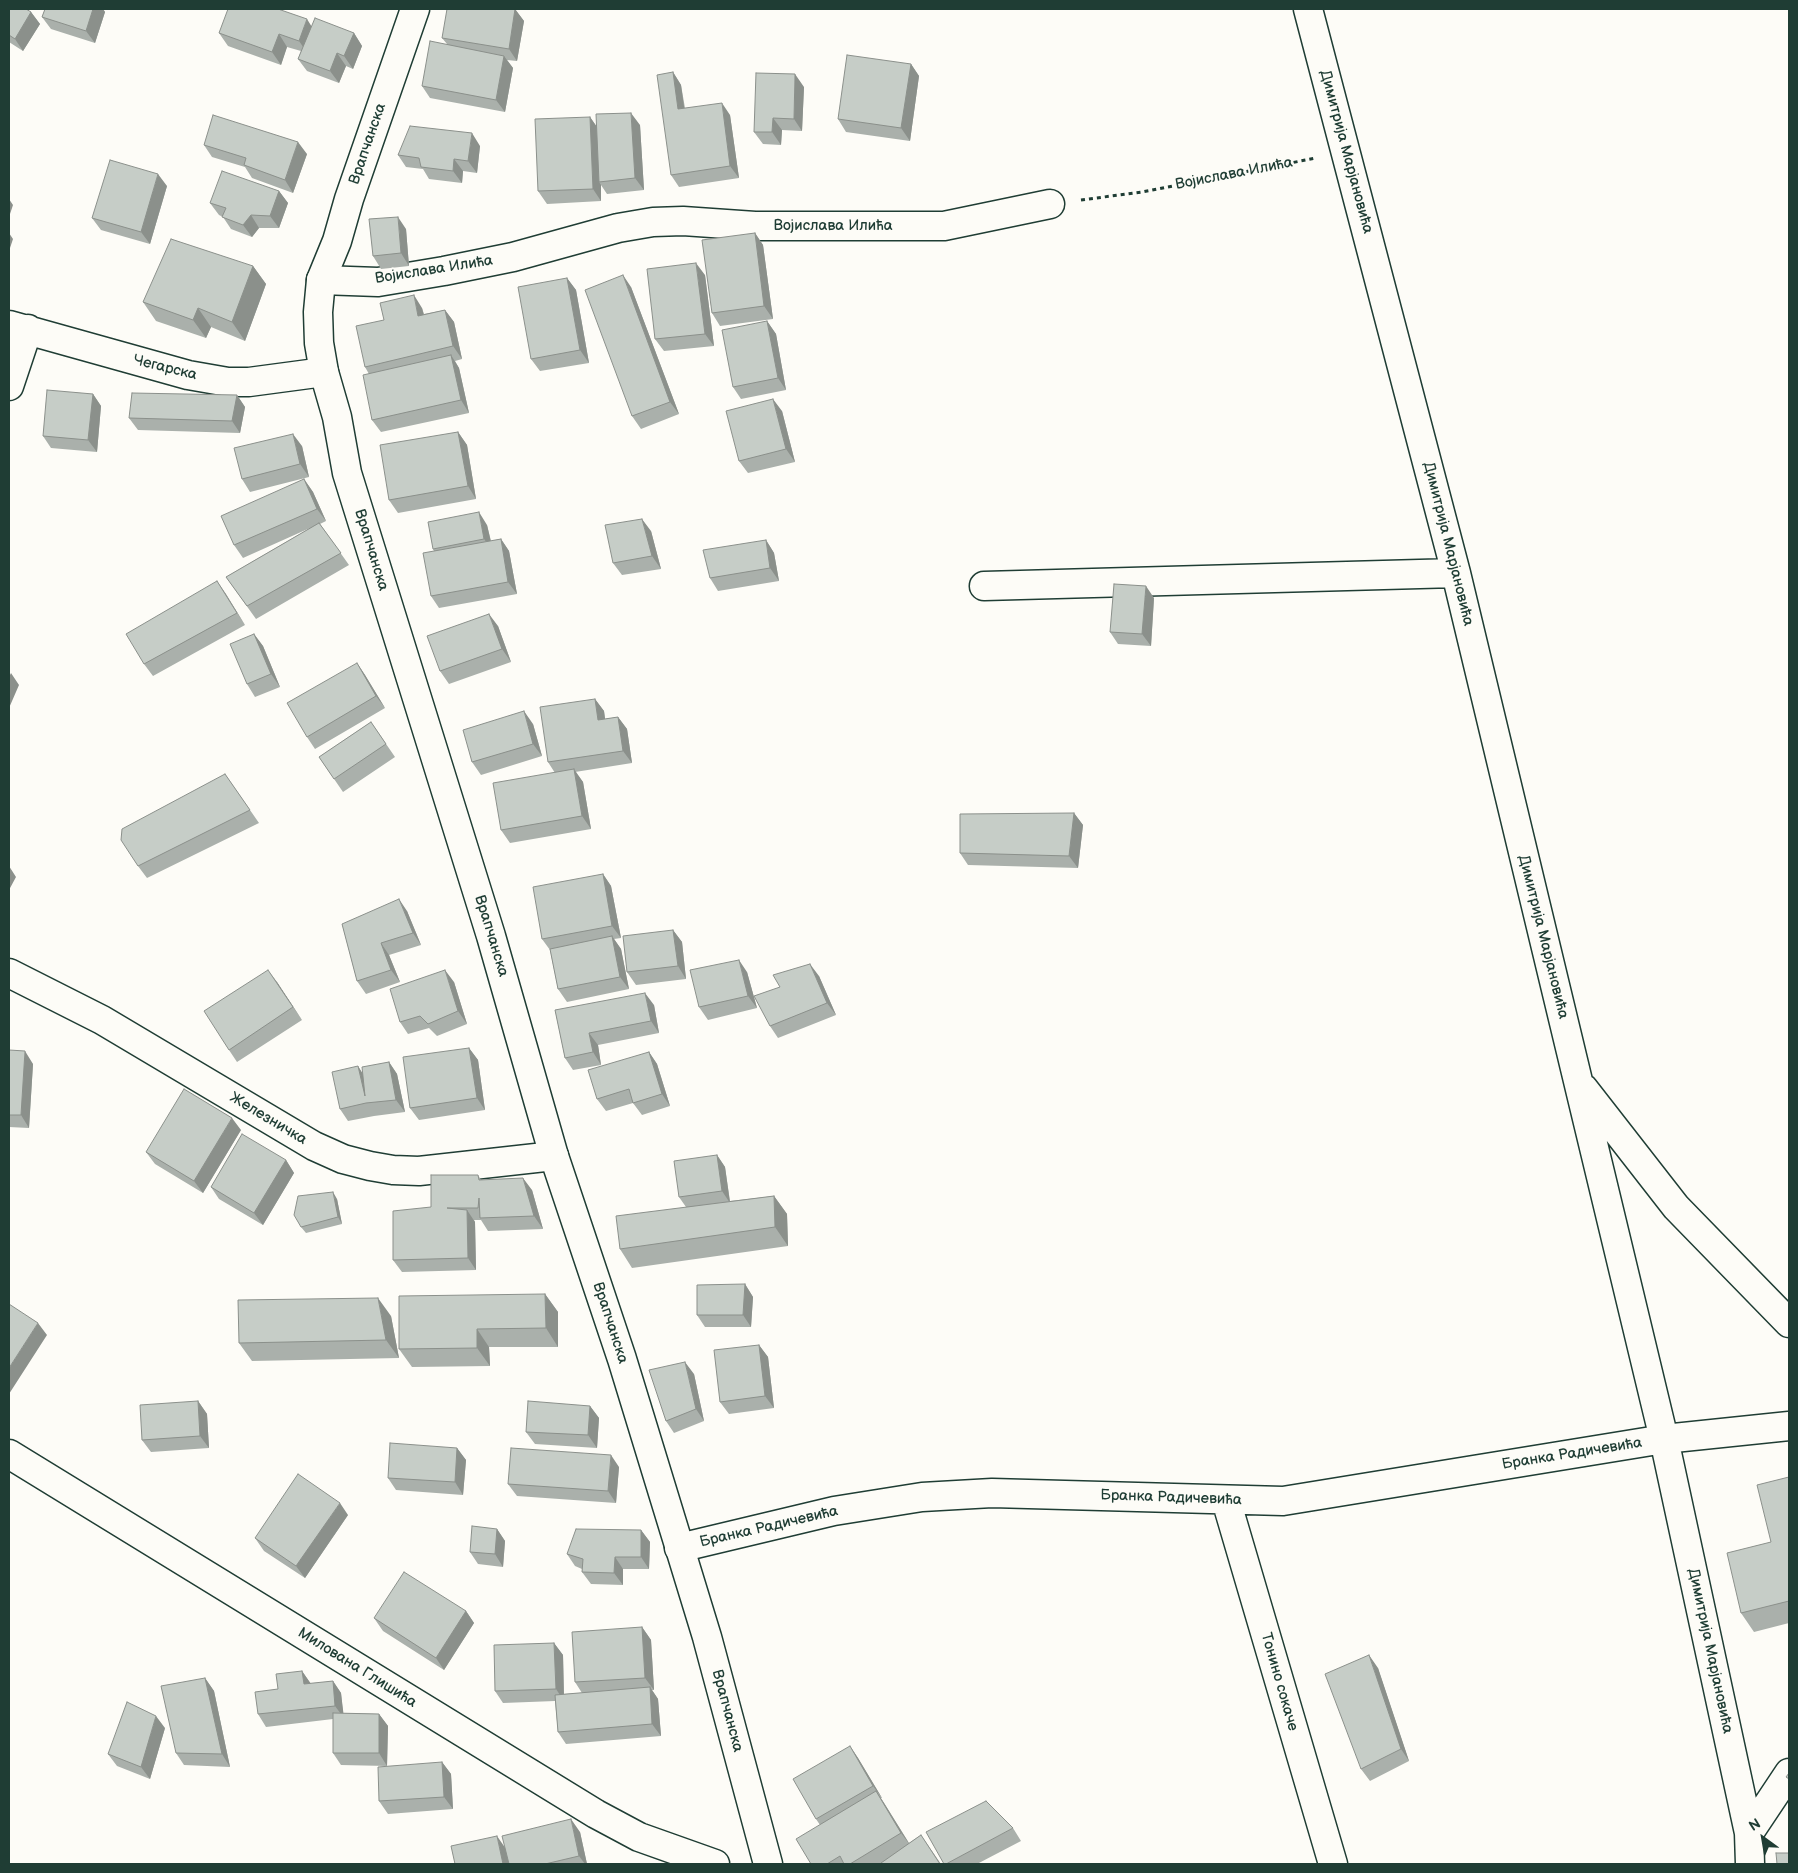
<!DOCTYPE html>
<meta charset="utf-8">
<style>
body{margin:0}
#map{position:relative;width:1798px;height:1873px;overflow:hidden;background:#fdfcf7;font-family:"Balsamiq Sans",sans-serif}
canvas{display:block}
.frame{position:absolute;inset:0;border:10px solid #1f3d34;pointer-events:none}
.north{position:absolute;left:1738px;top:1813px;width:50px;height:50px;-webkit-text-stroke:4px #fdfcf7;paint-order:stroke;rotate:328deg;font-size:14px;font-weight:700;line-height:20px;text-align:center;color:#1f3d34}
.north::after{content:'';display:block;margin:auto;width:18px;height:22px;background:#1f3d34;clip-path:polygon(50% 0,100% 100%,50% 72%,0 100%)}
</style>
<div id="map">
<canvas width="1798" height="1873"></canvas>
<div class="frame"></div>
<div class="north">N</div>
</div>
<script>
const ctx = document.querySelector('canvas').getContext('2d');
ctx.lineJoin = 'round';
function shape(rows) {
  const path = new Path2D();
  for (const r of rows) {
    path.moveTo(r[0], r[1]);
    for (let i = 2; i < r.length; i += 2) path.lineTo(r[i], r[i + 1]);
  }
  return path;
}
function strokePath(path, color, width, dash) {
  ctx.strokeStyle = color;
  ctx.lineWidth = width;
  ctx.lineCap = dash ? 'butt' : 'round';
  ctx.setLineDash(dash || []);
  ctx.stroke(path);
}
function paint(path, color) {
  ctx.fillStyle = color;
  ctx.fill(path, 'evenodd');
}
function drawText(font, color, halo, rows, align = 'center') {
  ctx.font = font + ' "Balsamiq Sans",sans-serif';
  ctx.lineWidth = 4;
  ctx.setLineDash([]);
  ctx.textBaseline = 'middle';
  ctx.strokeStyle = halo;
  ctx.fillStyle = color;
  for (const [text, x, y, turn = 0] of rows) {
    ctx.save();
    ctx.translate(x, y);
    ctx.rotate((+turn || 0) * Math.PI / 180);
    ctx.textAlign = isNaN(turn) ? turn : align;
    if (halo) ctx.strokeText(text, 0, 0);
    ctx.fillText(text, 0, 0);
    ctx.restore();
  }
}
const minor = shape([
 [1308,9,1456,573,1664,1439,1749,1833,1750,1864],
 [321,280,378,282,444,271,513,257,618,228,653,222,683,221,755,226,944,226,1050,204],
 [9,325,188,375,228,382,249,382,324,372],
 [9,386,28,329],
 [984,586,1456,573],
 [9,973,102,1020,314,1146,343,1159,370,1166,393,1170,419,1171,554,1156],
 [1584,1089,1676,1207,1789,1323],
 [9,1454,596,1814,639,1837,715,1864],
 [1226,1500,1333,1864],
 [679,1548,834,1511,922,1497,992,1493,1283,1501,1664,1439,1789,1426],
 [1749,1833,1789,1773]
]);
const major = shape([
 [415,9,349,199,337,241,321,280,318,312,319,343,324,372,337,417,347,473,491,936,554,1156,622,1359,707,1637,768,1864]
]);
strokePath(minor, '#1f3d34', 31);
strokePath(major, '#1f3d34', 31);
strokePath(shape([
 [1081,200,1142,192,1316,158]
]), '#1f3d34', 3, [4, 4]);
strokePath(minor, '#fdfcf7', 28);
strokePath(major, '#fdfcf7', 28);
paint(shape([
 [9,9,31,12,40,24,23,51,9,42],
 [45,9,103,9,105,12,95,43,51,29,42,17],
 [515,9,524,21,517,61,507,60,513,68,505,112,430,98,422,86,447,44,442,38],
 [311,26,354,33,362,46,353,69,346,66,339,83,307,71,298,59,301,51,287,47,281,65,228,46,219,33],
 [911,64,919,76,910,141,846,132,838,119],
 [673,72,681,85,685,108,730,115,739,178,679,187,671,175],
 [804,87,802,131,782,130,781,145,763,144,754,132],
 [590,117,597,127,640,125,644,190,607,194,601,185,601,201,547,204,538,191],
 [204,145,307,154,293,193,252,178,245,167,212,157],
 [480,146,477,173,463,171,462,183,429,179,423,169,406,167,398,155],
 [167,186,150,244,101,230,92,218],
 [279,191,288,203,279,228,259,228,252,237,231,229,223,217,219,215,210,203],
 [406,229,409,266,381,269,373,256],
 [755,233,763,245,773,319,720,326,712,313],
 [253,266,266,284,245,341,211,327,206,338,156,321,143,302],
 [705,275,714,346,664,351,655,339],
 [567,278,576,290,589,363,540,371,531,359],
 [631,287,679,414,641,429,632,416],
 [422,308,424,314,445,310,454,322,462,359,455,361,459,368,469,413,381,432,372,420,369,374,365,367,384,320],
 [767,321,776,334,786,390,741,399,733,387],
 [93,394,101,406,97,452,51,448,43,436],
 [237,395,245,407,240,433,138,430,129,418],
 [782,411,795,462,748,473,739,461],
 [458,432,467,445,476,499,398,513,389,500],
 [302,446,309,477,250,492,242,479],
 [304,479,313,492,326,521,320,524,349,565,256,619,226,577,310,528,243,558,234,545],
 [487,525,491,541,501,539,509,551,517,594,439,608,431,596,434,551,433,549],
 [651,531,661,569,622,575,613,563],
 [766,540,774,553,779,581,718,591,710,578],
 [217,581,245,625,153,676,144,664],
 [1154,598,1151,646,1118,644,1110,632],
 [498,626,511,662,449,684,440,671],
 [254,634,263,646,280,687,255,697,247,684],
 [357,663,365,675,385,708,315,749,307,737],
 [595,699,604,711,605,719,618,717,627,729,632,763,575,772,583,782,591,829,510,843,501,830,555,773,548,762],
 [371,722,395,757,343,792,319,757],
 [533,724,542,756,481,775,472,762],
 [225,774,259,823,147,878,138,866],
 [1074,813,1083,825,1078,868,968,865,960,853],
 [603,874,611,886,621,938,614,939,621,949,629,989,567,1002,558,989,550,950,542,939],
 [407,911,421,945,389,955,400,982,366,994,357,981,342,924],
 [673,930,682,942,686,979,636,985,627,972],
 [747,972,757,1008,708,1020,699,1007],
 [819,976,836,1015,778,1038,770,1026],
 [277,982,302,1020,237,1062,229,1050],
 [454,982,467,1024,437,1036,429,1028,408,1034,400,1022],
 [654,1005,659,1033,598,1045,601,1065,573,1070,565,1058,555,1010],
 [469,1048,478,1060,485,1110,419,1120,410,1108],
 [9,1050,33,1064,29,1128,9,1127],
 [649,1052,657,1064,670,1106,642,1115,633,1103,606,1111,597,1099],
 [389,1062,397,1074,405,1112,374,1116,348,1121,340,1109,358,1066,362,1073],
 [241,1130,203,1193,155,1164,146,1152],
 [717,1155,725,1167,730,1201,774,1196,787,1214,788,1246,632,1268,620,1249,686,1207,679,1197],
 [286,1160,294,1173,263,1225,219,1199,211,1187],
 [478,1175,481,1180,532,1190,543,1229,488,1231,481,1220,474,1220,475,1222,476,1270,402,1272,393,1260,431,1207],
 [337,1199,342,1224,306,1233,301,1227],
 [745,1284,753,1297,751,1327,705,1327,697,1315],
 [545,1294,558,1312,558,1347,489,1347,490,1366,412,1367,399,1349],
 [391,1316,399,1358,252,1361,239,1343],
 [759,1345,768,1357,774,1408,729,1414,720,1402],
 [694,1374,704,1421,674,1433,666,1421],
 [198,1401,207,1414,209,1448,151,1452,142,1440],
 [590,1406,599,1418,597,1448,535,1444,526,1432],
 [457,1448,466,1460,463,1495,396,1490,388,1478],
 [619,1467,616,1503,517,1496,508,1484],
 [1789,1477,1789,1623,1754,1632,1741,1613,1771,1542],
 [348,1515,305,1578,264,1551,255,1538],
 [497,1529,505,1541,503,1567,478,1564,470,1552],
 [641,1530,650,1542,649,1569,623,1569,623,1585,591,1584,582,1572,582,1569,575,1566,567,1554],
 [466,1611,474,1623,444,1670,383,1631,374,1618],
 [642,1627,651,1640,654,1690,652,1690,658,1699,661,1736,566,1744,558,1732,555,1701,503,1703,495,1691,554,1643,563,1655,564,1694,582,1693,575,1682],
 [1378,1668,1409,1761,1370,1781,1361,1769],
 [302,1671,311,1684,333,1681,341,1693,343,1713,379,1714,388,1726,387,1766,341,1765,333,1753,333,1719,266,1727,258,1714],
 [205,1678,214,1691,230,1767,184,1765,176,1753],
 [165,1728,150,1779,117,1766,108,1754],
 [850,1746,858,1758,882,1798,881,1798,909,1843,921,1835,941,1864,882,1864,881,1863,878,1864,811,1864,820,1825,816,1819],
 [442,1762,451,1774,453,1809,388,1814,379,1801],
 [1013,1828,1021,1841,977,1864,944,1864],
 [580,1832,587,1864,455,1864,505,1847]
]), '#aab0ab');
paint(shape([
 [93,9,103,9,105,12,95,43,86,31],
 [515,9,524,21,517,61,509,49],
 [31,12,40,24,23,51,15,39],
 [307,19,315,32,308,54,299,41],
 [354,33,362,46,353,69,344,56],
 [279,34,287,47,281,65,272,52],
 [337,53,346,66,339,83,330,71],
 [504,56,513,68,505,112,496,100],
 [911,64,919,76,910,141,901,128],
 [673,72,681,85,686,121,678,109],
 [795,74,804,87,802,131,794,119],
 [722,103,730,115,739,178,730,166],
 [631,113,640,125,644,190,635,178],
 [590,117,599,130,599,182,601,185,601,201,593,189],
 [773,118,782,130,781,145,772,132],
 [472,133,480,146,477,173,468,161],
 [298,142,307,154,293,193,285,180],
 [454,159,463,171,462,183,453,171],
 [158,174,167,186,150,244,141,232],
 [279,191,288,203,279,228,270,216],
 [9,199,13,205,9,217],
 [251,215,259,228,252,237,243,225],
 [398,217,406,229,409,266,401,253],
 [9,233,13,239,9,251],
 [755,233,763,245,773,319,764,306],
 [696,263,705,275,714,346,705,334],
 [253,266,266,284,245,341,232,322],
 [623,275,631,287,679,414,670,402],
 [567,278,576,290,589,363,580,350],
 [414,295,422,308,427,328,418,316],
 [198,308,211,327,206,338,193,320],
 [445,310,454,322,462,359,453,346],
 [767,321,776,334,786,390,778,378],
 [451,355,459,368,469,413,461,400],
 [93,394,101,406,97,452,88,440],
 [237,395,245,407,240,433,232,421],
 [773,399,782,411,795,462,786,449],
 [458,432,467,445,476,499,468,486],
 [293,434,302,446,309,477,300,464],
 [304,479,313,492,326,521,317,509],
 [479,512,487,525,493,551,484,539],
 [642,519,651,531,661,569,652,556],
 [501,539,509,551,517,594,508,582],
 [766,540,774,553,779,581,770,568],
 [217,581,226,594,245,625,237,613],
 [1146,586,1154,598,1151,646,1142,634],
 [489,614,498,626,511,662,502,649],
 [254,634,263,646,280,687,271,674],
 [357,663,365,675,385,708,376,696],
 [11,673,19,685,9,708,9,677],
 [595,699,604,711,607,733,598,720],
 [524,711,533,724,542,756,533,744],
 [618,717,627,729,632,763,623,751],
 [574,769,583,782,591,829,582,816],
 [1074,813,1083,825,1078,868,1069,856],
 [9,866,16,877,9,890],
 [603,874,611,886,621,938,612,926],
 [399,899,407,911,421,945,413,933],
 [673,930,682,942,686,979,678,966],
 [612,936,621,949,629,989,620,977],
 [381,943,389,955,400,982,391,970],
 [739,960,747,972,757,1008,748,996],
 [810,964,819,976,836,1015,827,1003],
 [268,970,277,982,302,1020,293,1007],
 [445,970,454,982,467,1024,458,1011],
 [645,993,654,1005,659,1033,651,1021],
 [589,1033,598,1045,601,1065,593,1052],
 [469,1048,478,1060,485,1110,477,1098],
 [25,1051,33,1064,29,1128,21,1115],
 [649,1052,657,1064,670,1106,662,1094],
 [389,1062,397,1074,405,1112,396,1100],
 [358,1066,366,1079,365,1096],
 [232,1118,241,1130,203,1193,194,1181],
 [717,1155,725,1167,730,1203,722,1191],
 [286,1160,294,1173,263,1225,254,1213],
 [523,1178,532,1190,543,1229,534,1216],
 [333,1192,337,1199,342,1224,338,1217],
 [774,1196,787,1214,788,1246,775,1227],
 [467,1210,475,1222,476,1270,468,1258],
 [745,1284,753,1297,751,1327,743,1315],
 [545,1294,558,1312,558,1347,546,1328],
 [378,1298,391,1316,399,1358,386,1340],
 [38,1323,47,1335,9,1394,9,1368],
 [477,1329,489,1347,490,1366,477,1348],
 [759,1345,768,1357,774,1408,765,1396],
 [685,1362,694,1374,704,1421,696,1409],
 [198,1401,207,1414,209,1448,200,1436],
 [590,1406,599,1418,597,1448,588,1435],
 [457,1448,466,1460,463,1495,455,1482],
 [611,1455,619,1467,616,1503,608,1491],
 [340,1503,348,1515,305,1578,296,1566],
 [497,1529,505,1541,503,1567,495,1554],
 [641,1530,650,1542,649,1569,641,1557],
 [615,1557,623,1569,623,1585,614,1573],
 [466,1611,474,1623,444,1670,436,1658],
 [642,1627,651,1640,654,1690,645,1678],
 [554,1643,563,1655,564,1701,556,1689],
 [1369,1655,1378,1668,1409,1761,1401,1749],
 [302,1671,311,1684,304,1684],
 [205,1678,214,1691,230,1767,222,1754],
 [333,1681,341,1693,344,1718,335,1706],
 [650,1687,658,1699,661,1736,652,1724],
 [379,1714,388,1726,387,1766,379,1753],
 [156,1716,165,1728,150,1779,141,1767],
 [850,1746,858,1758,882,1798,873,1786],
 [442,1762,451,1774,453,1809,444,1797],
 [876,1791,884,1803,910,1845,901,1833],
 [571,1819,580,1832,587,1864,585,1864,579,1856],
 [497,1836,506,1849,509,1864,503,1864]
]), '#8b908b');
const building = shape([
 [9,9,26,9,31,12,15,39,9,35,9,9],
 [45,9,93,9,86,31,42,17,45,9],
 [228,9,278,9,307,19,299,41,279,34,272,52,219,33,228,9],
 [447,9,515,9,509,49,442,38,447,9],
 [315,18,354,33,344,56,337,53,330,71,298,59,315,18],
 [430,41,504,56,496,100,422,86,430,41],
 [847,55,911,64,901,128,838,119,847,55],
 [673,72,678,109,722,103,730,166,671,175,657,75,673,72],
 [756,73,795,74,794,119,773,118,772,132,754,132,756,73],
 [631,113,635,178,599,182,596,114,631,113],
 [213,115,298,142,285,180,244,165,246,158,204,145,213,115],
 [590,117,593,189,538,191,535,119,590,117],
 [410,126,472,133,468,161,454,159,453,171,421,167,419,158,398,155,410,126],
 [110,160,158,174,141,232,92,218,110,160],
 [222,171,279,191,270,216,251,215,243,225,222,217,226,208,210,203,222,171],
 [398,217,401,253,373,256,369,219,398,217],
 [755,233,764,306,712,313,702,240,755,233],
 [171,239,253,266,232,322,198,308,193,320,143,302,171,239],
 [696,263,705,334,655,339,647,269,696,263],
 [623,275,670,402,632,416,585,290,623,275],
 [567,278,580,350,531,359,518,287,567,278],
 [414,295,418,316,445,310,453,346,365,367,356,326,384,320,380,303,414,295],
 [767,321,778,378,733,387,722,330,767,321],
 [451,355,461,400,372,420,363,375,451,355],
 [47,390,93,394,88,440,43,436,47,390],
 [132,393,237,395,232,421,129,418,132,393],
 [773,399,786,449,739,461,726,411,773,399],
 [458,432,468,486,389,500,380,445,458,432],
 [293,434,300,464,242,479,234,448,293,434],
 [304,479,317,509,234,545,221,516,304,479],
 [479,512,484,539,433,549,428,522,479,512],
 [642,519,652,556,613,563,605,525,642,519],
 [319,523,341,553,247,606,226,577,319,523],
 [501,539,508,582,431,596,423,553,501,539],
 [766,540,770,568,710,578,703,550,766,540],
 [217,581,237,613,144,664,126,634,217,581],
 [1114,584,1146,586,1142,634,1110,632,1114,584],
 [489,614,502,649,440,671,427,636,489,614],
 [254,634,271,674,247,684,230,644,254,634],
 [357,663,376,696,307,737,287,703,357,663],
 [595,699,598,720,618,717,623,751,548,762,540,707,595,699],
 [524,711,533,744,472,762,463,730,524,711],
 [371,722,386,744,334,779,319,757,371,722],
 [574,769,582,816,501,830,493,783,574,769],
 [225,774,250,810,138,866,121,840,122,829,225,774],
 [1074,813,1069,856,960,853,960,814,1074,813],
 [603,874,612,926,542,939,533,887,603,874],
 [399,899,413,933,381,943,391,970,357,981,342,924,399,899],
 [673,930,678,966,627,972,623,936,673,930],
 [612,936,620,977,558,989,550,949,612,936],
 [739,960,748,996,699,1007,690,970,739,960],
 [810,964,827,1003,770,1026,754,996,780,987,773,975,810,964],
 [268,970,293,1007,229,1050,204,1011,268,970],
 [445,970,458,1011,428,1024,420,1016,400,1022,390,989,445,970],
 [645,993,651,1021,589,1033,593,1052,565,1058,555,1010,645,993],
 [469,1048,477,1098,410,1108,403,1057,469,1048],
 [9,1050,25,1051,21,1115,9,1115,9,1050],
 [649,1052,662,1094,633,1103,629,1089,597,1099,588,1070,649,1052],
 [389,1062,396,1100,366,1103,340,1109,332,1072,358,1066,365,1096,362,1067,389,1062],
 [184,1089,232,1118,194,1181,146,1152,184,1089],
 [242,1134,286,1160,254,1213,211,1187,242,1134],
 [717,1155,722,1191,679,1197,674,1161,717,1155],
 [431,1175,478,1175,479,1180,523,1178,534,1216,480,1218,479,1198,478,1208,447,1208,467,1210,468,1258,393,1260,393,1211,431,1207,431,1175],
 [333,1192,338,1217,301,1227,294,1215,298,1196,333,1192],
 [774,1196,775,1227,620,1249,616,1216,774,1196],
 [745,1284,743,1315,697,1315,697,1285,745,1284],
 [545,1294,546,1328,477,1329,477,1348,399,1349,399,1296,545,1294],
 [378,1298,386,1340,239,1343,238,1300,378,1298],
 [9,1304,38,1323,9,1368,9,1304],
 [759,1345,765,1396,720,1402,714,1350,759,1345],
 [685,1362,696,1409,666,1421,649,1370,685,1362],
 [198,1401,200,1436,142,1440,140,1405,198,1401],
 [528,1401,590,1406,588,1435,526,1432,528,1401],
 [390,1443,457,1448,455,1482,388,1478,390,1443],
 [511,1448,611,1455,608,1491,508,1484,511,1448],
 [298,1474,340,1503,296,1566,255,1538,298,1474],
 [1789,1477,1789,1601,1741,1613,1727,1553,1771,1542,1757,1485,1789,1477],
 [472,1526,497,1529,495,1554,470,1552,472,1526],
 [576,1529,641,1530,641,1557,615,1557,614,1573,582,1572,583,1559,567,1554,576,1529],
 [404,1572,466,1611,436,1658,374,1618,404,1572],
 [642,1627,645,1678,575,1682,572,1632,642,1627],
 [554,1643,556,1689,495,1691,494,1645,554,1643],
 [1369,1655,1401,1749,1361,1769,1325,1674,1369,1655],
 [302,1671,304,1684,333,1681,335,1706,258,1714,255,1692,278,1689,276,1674,302,1671],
 [205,1678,222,1754,176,1753,161,1686,205,1678],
 [650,1687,652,1724,558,1732,555,1695,650,1687],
 [127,1702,156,1716,141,1767,108,1754,127,1702],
 [333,1713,379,1714,379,1753,333,1753,333,1713],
 [850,1746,873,1786,816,1819,793,1779,850,1746],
 [442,1762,444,1797,379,1801,378,1767,442,1762],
 [1789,1773,1789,1779,1786,1777,1789,1773],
 [876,1791,901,1833,850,1864,844,1864,840,1856,827,1864,811,1864,796,1839,876,1791],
 [986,1801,1013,1828,946,1864,944,1864,926,1832,986,1801],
 [571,1819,579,1856,545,1864,509,1864,502,1836,571,1819],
 [921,1835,940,1864,882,1864,881,1863,921,1835],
 [497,1836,503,1864,455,1864,451,1846,497,1836],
 [1776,1853,1789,1853,1789,1864,1777,1864,1776,1853]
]);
paint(building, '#c6cdc7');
strokePath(building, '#8b908b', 1);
drawText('15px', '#1f3d34', '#fdfcf7', [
 ["Врапчанска",368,144,-71],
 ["Димитрија Марјановића",1346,152,75],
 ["Војислава Илића",1234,174,-11],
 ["Војислава Илића",833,226],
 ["Војислава Илића",434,270,-9],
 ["Чегарска",165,368,14],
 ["Димитрија Марјановића",1448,544,76],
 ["Врапчанска",371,550,73],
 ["Врапчанска",491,936,73],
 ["Димитрија Марјановића",1543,937,76],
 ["Железничка",268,1119,31],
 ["Врапчанска",610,1323,72],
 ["Бранка Радичевића",1572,1454,-9],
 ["Бранка Радичевића",1171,1498,2],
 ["Бранка Радичевића",769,1527,-13],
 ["Димитрија Марјановића",1710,1651,78],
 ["Милована Глишића",357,1668,32],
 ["Тонино сокаче",1279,1682,74],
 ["Врапчанска",727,1711,75]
]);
</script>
